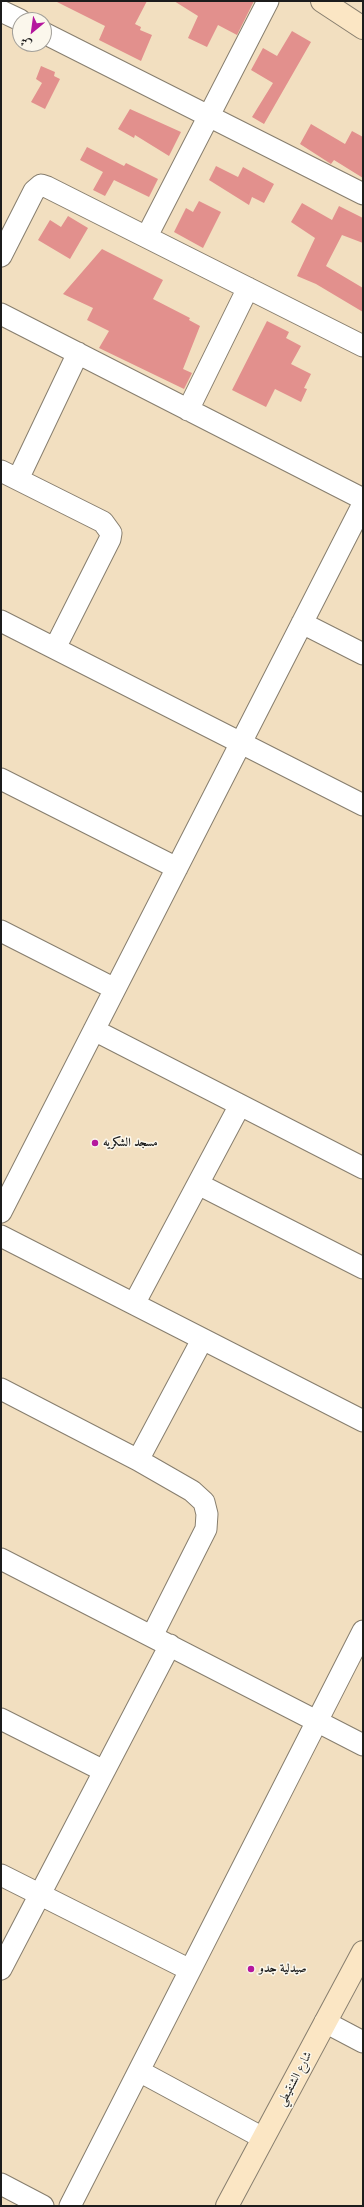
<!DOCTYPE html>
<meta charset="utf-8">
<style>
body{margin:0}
#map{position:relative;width:364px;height:2207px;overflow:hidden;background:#f2dfc0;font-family:"Old Standard TT",Amiri,serif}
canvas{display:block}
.frame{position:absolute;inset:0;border:2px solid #1c1c1c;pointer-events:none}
.north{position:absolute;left:12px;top:12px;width:40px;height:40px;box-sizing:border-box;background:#fbf7ec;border:1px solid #a29f99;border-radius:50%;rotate:209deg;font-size:11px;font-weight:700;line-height:16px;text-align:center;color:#1c1c1c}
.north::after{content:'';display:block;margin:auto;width:14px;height:18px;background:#b5179e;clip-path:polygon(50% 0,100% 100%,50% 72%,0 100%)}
</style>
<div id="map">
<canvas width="364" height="2207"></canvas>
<div class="frame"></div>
<div class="north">ش</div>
</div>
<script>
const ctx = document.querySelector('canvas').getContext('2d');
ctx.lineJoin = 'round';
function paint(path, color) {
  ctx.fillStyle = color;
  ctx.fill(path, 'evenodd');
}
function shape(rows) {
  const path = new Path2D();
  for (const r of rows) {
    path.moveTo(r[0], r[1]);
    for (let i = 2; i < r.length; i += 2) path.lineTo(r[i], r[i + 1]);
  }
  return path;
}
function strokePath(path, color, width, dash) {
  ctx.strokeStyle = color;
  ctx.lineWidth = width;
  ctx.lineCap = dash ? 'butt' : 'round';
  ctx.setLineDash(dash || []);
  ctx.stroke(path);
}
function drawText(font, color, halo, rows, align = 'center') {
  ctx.font = font + ' "Old Standard TT",Amiri,serif';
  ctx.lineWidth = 3;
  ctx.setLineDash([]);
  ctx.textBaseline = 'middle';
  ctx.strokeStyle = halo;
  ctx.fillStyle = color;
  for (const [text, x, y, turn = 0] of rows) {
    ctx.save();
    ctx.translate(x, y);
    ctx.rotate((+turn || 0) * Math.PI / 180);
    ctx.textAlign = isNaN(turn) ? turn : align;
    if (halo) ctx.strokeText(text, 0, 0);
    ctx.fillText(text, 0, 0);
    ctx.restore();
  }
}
paint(shape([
 [55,1,147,1,135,24,141,27,140,30,152,35,141,61,99,40,105,26],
 [174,1,254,1,237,35,218,25,207,47,188,38,198,16],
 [292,31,311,42,264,124,252,117,273,83,251,70,263,48,277,56],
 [41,66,55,72,54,76,60,79,45,109,31,102,42,83,36,79],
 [130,109,181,132,169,156,135,135,134,138,118,129],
 [311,124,345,144,352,131,363,137,363,178,334,160,331,164,300,144],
 [87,147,124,166,126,163,158,179,149,197,114,180,105,196,93,190,103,172,80,160],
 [216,166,238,177,243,167,274,184,264,203,252,197,249,205,209,180],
 [199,201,221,212,203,248,174,232,186,208,193,212],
 [302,203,332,220,339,206,363,218,363,243,342,235,326,266,363,288,363,312,316,284,297,276,315,238,291,222],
 [68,216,88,228,70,259,38,240,50,220,61,227],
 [102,249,163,280,153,299,190,318,189,320,200,326,183,369,192,373,184,389,99,348,109,331,87,320,93,308,63,294],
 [267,321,289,332,286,338,301,346,291,364,311,374,304,388,307,389,301,402,275,389,266,407,232,390]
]), '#e2908d');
const street = shape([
 [1,11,20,20],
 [44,33,363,194],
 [147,236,268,1],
 [1,256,34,191,41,185,47,187,363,346],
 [1,314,363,499],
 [188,410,248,288],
 [1,471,103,522,111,533,110,539,55,648],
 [18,479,78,353],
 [1,621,363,805],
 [302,623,363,654],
 [1,779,177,868],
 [1,931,115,989],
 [94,1030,363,1168],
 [198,1184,363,1268],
 [1,1212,363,504],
 [1,1236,363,1421],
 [134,1304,240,1105],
 [1,1389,138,1460,192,1491,204,1502,207,1514,206,1529,152,1636],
 [138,1460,202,1340],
 [1,1559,363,1745],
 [1,1719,104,1771],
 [1,1875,190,1970],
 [1,1969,170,1645],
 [325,2022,363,2042],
 [139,2071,263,2138],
 [1,2184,43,2206],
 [70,2206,363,1631]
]);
const secondary = shape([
 [322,1,363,28],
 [227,2206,363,1952]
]);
strokePath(street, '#877e6e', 23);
strokePath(secondary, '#877e6e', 24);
strokePath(street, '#fff', 21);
strokePath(secondary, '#fbe6c4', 22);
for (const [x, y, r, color] of [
 [95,1143,4,"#b5179e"],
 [251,1969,4,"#b5179e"]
]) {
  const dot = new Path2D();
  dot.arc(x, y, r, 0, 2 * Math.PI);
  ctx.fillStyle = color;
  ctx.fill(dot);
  strokePath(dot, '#fbf7ec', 1.5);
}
drawText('bold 12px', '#1c1c1c', '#fbf7ec', [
 ["مسجد الشكريه",103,1143],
 ["صيدلية جدو",259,1969]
], 'left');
drawText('12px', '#1c1c1c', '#fbf7ec', [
 ["شارع الشنقيطي",295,2079,-62]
]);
</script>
